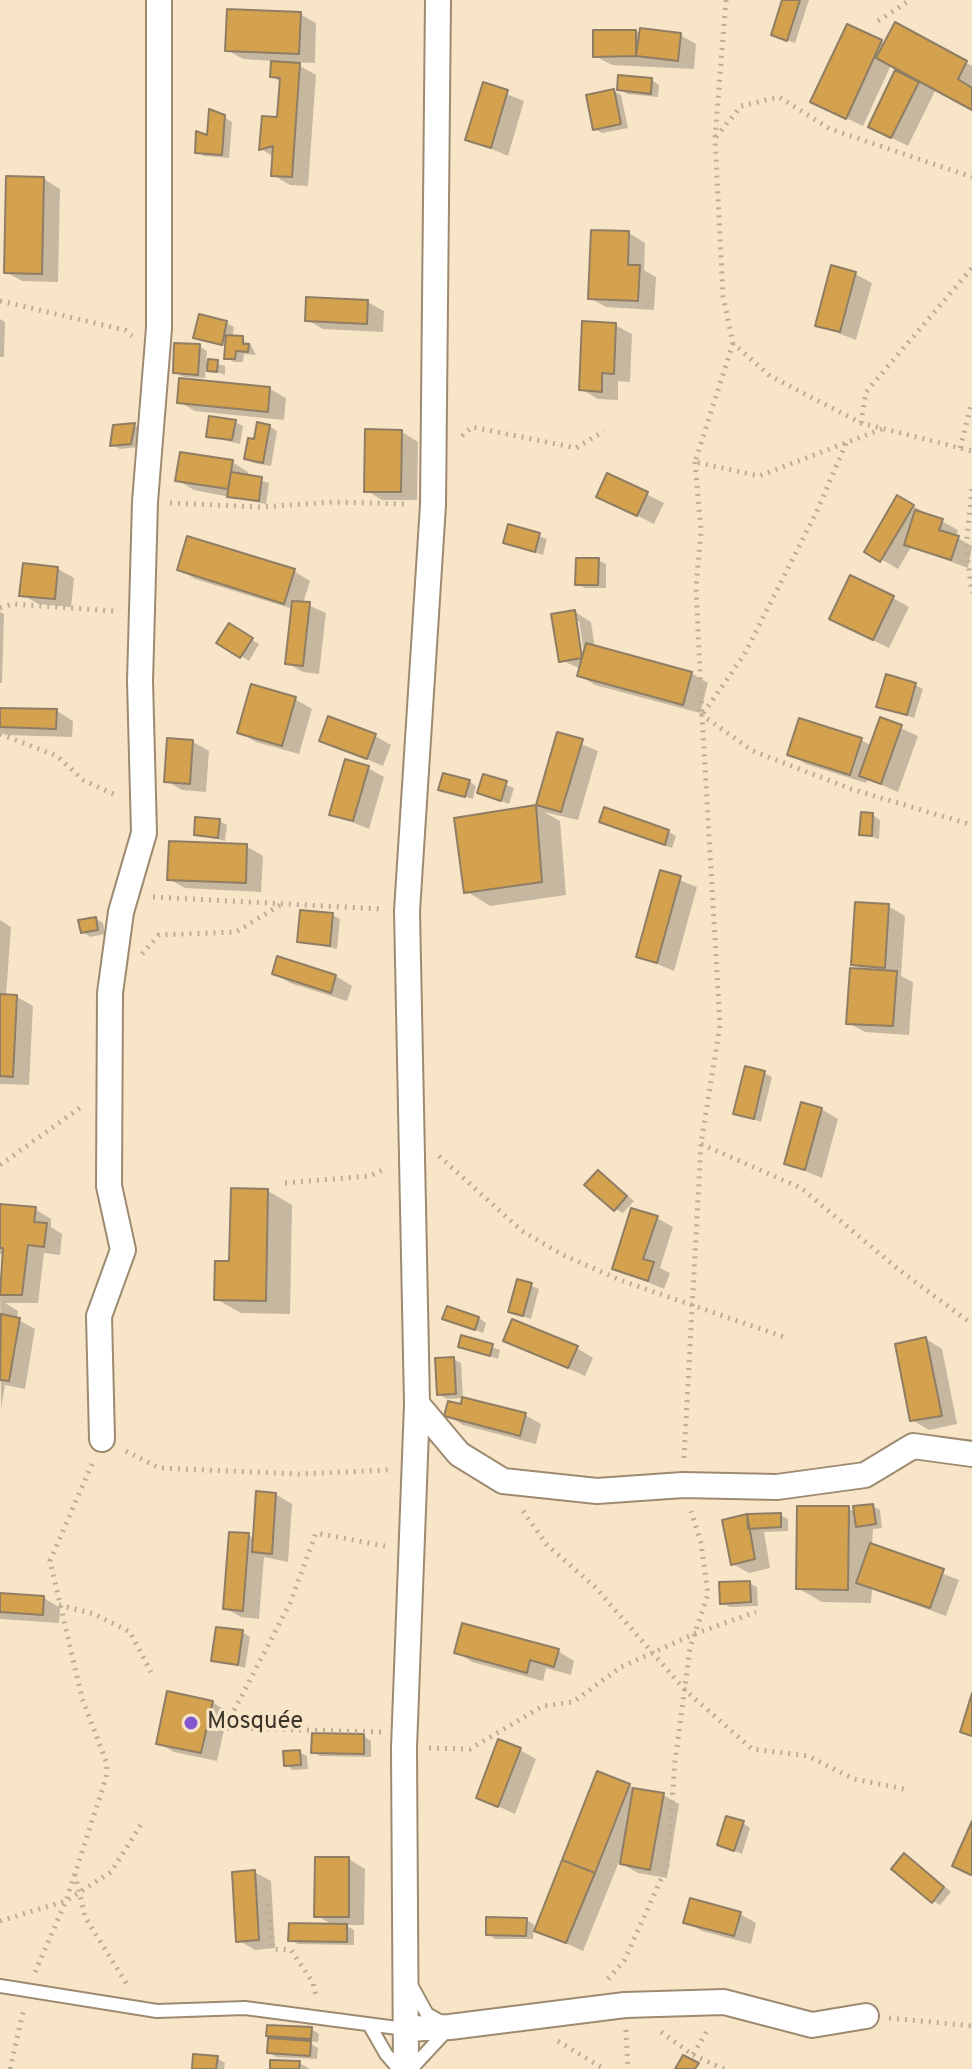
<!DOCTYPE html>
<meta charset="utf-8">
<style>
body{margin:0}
canvas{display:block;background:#f8e5c8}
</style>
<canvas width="972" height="2069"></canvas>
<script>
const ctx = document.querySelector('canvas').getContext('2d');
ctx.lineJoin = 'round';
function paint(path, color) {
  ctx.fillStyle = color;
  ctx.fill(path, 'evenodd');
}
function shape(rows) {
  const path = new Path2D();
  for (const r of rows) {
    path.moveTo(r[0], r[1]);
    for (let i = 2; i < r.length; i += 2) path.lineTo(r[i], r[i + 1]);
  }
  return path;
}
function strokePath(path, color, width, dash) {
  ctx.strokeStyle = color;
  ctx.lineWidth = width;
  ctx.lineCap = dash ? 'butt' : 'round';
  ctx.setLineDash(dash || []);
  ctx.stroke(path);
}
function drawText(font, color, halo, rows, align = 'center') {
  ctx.font = font + ' Overpass,sans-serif';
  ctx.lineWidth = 6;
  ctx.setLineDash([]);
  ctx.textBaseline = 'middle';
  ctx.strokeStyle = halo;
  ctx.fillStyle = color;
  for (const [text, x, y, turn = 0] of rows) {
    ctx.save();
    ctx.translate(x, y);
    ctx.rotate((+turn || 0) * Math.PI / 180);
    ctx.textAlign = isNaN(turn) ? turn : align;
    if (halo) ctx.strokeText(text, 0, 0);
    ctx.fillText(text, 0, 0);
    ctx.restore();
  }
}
paint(shape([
 [784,0,809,0,795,43,781,38],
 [300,14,316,23,315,63,293,62,316,75,308,186,290,185,273,175,274,157,261,149,279,119,281,82,272,76,273,61,243,59,227,50],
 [895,25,972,66,972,108,936,89,908,146,870,127,898,70,891,65,863,126,829,110,848,26,885,44],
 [636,32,680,35,696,44,694,69,612,65,595,56],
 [652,80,659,85,658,97,627,94,619,89],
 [484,85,524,101,508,156,468,139],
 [614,91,621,95,628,128,602,133,595,129],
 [224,117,232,122,229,158,204,156,197,152],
 [44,179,60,189,58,282,22,281,6,272],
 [593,233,629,233,645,243,644,270,656,277,654,310,606,307,590,298],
 [855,274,872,283,856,340,817,325],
 [367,302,384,311,383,332,323,329,307,320],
 [0,319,5,322,4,357,0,357],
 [226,323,234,327,232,338,250,343,256,355,244,354,243,362,234,362,226,358,227,347,195,337],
 [615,325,632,334,630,382,618,381,618,400,598,399,581,389],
 [199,346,207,351,206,361,225,366,225,375,206,368,205,378,184,377,175,372],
 [270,389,286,398,284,420,195,411,179,402],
 [235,422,243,426,240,444,208,436],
 [134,425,141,429,138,447,120,449,112,445],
 [269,426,277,431,271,466,254,463,246,458],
 [402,432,418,442,417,500,382,500,366,490],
 [232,462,248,472,248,477,269,483,266,504,194,490,177,480],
 [608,475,664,503,654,524,598,496],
 [898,498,958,530,956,537,972,546,968,568,911,547,898,569,867,551],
 [509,526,547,539,543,555,505,542],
 [598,560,606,564,606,588,585,588,577,584],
 [58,569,74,578,71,607,38,604,22,594],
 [179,569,294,571,310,581,303,603,326,613,319,674,303,672,287,663,293,609,195,579],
 [893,598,909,607,889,648,848,628],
 [0,612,4,614,2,683,0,683],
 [575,612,591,622,595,648,691,673,708,683,700,713,595,685,579,675,581,669,561,660],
 [575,621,579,621,586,665,582,666],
 [230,626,259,644,249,661,219,642],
 [915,685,923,689,914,718,879,706],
 [252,687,295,699,312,709,299,754,256,742,239,732],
 [0,710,57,711,73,721,72,737,6,735,0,732],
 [881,719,918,736,898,792,868,779,866,783,806,764,790,754,861,740,872,746],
 [559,735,598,751,578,820,544,812,560,821,566,895,490,906,466,891,456,820,537,807],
 [375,736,391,745,383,766,322,740],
 [193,742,209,751,206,792,182,790,166,781],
 [368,768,384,777,369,829,332,814],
 [484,776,514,788,509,804,479,792],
 [469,781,476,786,473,799,441,789],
 [605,810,669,832,676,836,672,848,609,826],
 [873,815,880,820,879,839,862,834],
 [219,821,227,825,225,841,196,834],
 [246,846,263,856,261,892,185,888,169,879],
 [661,873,697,887,674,971,638,956],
 [888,906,905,916,901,976,913,982,909,1035,865,1032,848,1023,865,971,853,964],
 [332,915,340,919,337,949,299,941],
 [96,919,103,923,105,934,90,937,83,932],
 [0,920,11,927,6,996,17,997,33,1006,29,1085,0,1084],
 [279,958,336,976,352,986,347,1001,290,983,274,973],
 [764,1073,772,1077,761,1122,736,1113],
 [821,1109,838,1119,822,1178,786,1163],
 [598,1172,634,1201,623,1213,615,1209],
 [268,1191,292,1205,290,1314,241,1313,216,1299],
 [0,1206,35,1209,51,1219,51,1227,62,1234,60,1255,44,1253,38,1303,5,1303,18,1311,17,1319,35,1329,25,1389,5,1385,1,1409,0,1277,4,1255,0,1254],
 [657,1218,673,1227,660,1268,670,1273,664,1289,614,1268],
 [518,1281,539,1289,531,1319,510,1312],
 [445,1318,479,1318,486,1323,483,1333],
 [463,1337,500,1350,498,1359,460,1346],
 [926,1339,942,1349,957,1424,929,1430,912,1420],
 [506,1340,577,1348,593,1358,585,1376],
 [453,1359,461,1363,463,1398,447,1399,439,1394],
 [462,1407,525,1415,541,1424,536,1444,463,1425,447,1415],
 [275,1494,292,1504,288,1562,264,1557,259,1619,241,1617,225,1608,248,1535,255,1539],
 [872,1506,880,1510,882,1528,873,1529,872,1546,959,1580,946,1616,872,1589,871,1603,822,1602,798,1588,848,1508,856,1513],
 [780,1515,788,1519,788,1531,764,1532,770,1568,749,1573,733,1564,724,1522],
 [749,1583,757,1587,758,1606,730,1607,722,1603],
 [0,1595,44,1598,60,1608,59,1623,0,1619],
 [242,1632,250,1637,245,1668,214,1660],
 [558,1651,574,1661,571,1675,546,1668,543,1681,472,1662,456,1652],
 [212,1702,228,1712,217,1761,174,1752,158,1743],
 [363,1736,371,1741,371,1757,320,1756,313,1752],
 [520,1750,536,1759,515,1814,478,1797],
 [299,1752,307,1756,308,1769,293,1770,286,1765],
 [629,1786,663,1795,679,1804,667,1878,638,1873,619,1862,583,1951,537,1930],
 [743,1823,750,1828,742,1854,719,1844],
 [349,1859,365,1869,364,1925,345,1925,354,1930,354,1945,298,1944,291,1940,334,1926,316,1915],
 [912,1860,951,1892,940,1905,933,1901],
 [254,1872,271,1881,275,1948,255,1950,238,1940],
 [740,1914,756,1923,751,1944,702,1931,686,1922],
 [526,1920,534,1924,533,1939,495,1939,488,1934],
 [311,2029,319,2034,318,2042,306,2041,318,2048,317,2059,276,2057,269,2052,279,2041,268,2035],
 [217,2058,225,2063,224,2069,194,2069],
 [299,2063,310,2069,272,2069]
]), '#0003');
const building = shape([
 [782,0,800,0,787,41,771,35,782,0],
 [227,9,301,12,299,54,225,51,227,9],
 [895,22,967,61,958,79,972,88,972,110,876,58,895,22],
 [847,24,882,40,846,119,810,102,847,24],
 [640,28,681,33,678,61,636,56,640,28],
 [593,30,636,30,636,56,593,57,593,30],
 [271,61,300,63,292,177,271,176,273,146,259,150,262,116,277,117,280,78,270,77,271,61],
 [895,70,919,82,891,138,868,127,895,70],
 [618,75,652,78,651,94,617,90,618,75],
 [483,82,508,90,491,148,465,140,483,82],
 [614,89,621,124,593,130,586,95,614,89],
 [209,109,225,115,222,155,195,153,196,131,207,135,209,109],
 [6,176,44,177,42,274,4,273,6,176],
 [591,230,629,231,628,265,640,265,638,301,588,299,591,230],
 [831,265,856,272,840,332,815,326,831,265],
 [306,297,368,300,367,324,305,321,306,297],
 [199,314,227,321,222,345,193,338,199,314],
 [582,321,616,323,614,374,602,373,602,392,579,390,582,321],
 [226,335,243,336,243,344,249,344,248,352,236,351,235,359,224,359,226,335],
 [174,343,200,344,198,375,173,373,174,343],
 [208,359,218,360,217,372,207,371,208,359],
 [179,378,270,387,268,412,177,403,179,378],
 [209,416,236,420,232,440,206,437,209,416],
 [257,422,270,425,263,463,244,459,248,438,254,439,257,422],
 [135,423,131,444,110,446,113,425,135,423],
 [365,429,402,430,401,492,364,492,365,429],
 [180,452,233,460,228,489,175,481,180,452],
 [231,472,262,477,259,501,227,497,231,472],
 [607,473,648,492,637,516,596,497,607,473],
 [897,495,914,505,880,562,864,552,897,495],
 [915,510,943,519,939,530,959,536,951,560,904,545,915,510],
 [508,524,540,533,535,552,503,543,508,524],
 [187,536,295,569,284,604,177,570,187,536],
 [576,558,599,558,598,585,575,585,576,558],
 [23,563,58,567,55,599,19,596,23,563],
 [850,575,894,596,873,640,829,619,850,575],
 [292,601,310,602,303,666,285,664,292,601],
 [575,610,582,658,559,662,551,614,575,610],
 [229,623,253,638,240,658,216,643,229,623],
 [586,643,692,672,683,705,577,676,586,643],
 [886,674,916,683,907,715,876,707,886,674],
 [251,684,296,697,282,746,237,733,251,684],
 [0,708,57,709,56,729,0,727,0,708],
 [328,716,376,734,367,759,319,741,328,716],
 [880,717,902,725,881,784,859,776,880,717],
 [799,718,862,738,850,775,787,755,799,718],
 [557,732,583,739,561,812,536,805,557,732],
 [167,738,193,740,190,784,164,782,167,738],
 [345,759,369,766,353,821,329,815,345,759],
 [443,773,470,780,465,797,438,790,443,773],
 [483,774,507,781,501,801,477,793,483,774],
 [536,805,542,882,464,893,454,818,536,805],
 [604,807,669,830,665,845,599,822,604,807],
 [861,812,873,813,872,836,859,835,861,812],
 [195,817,220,819,218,838,194,835,195,817],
 [169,841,247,844,246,883,167,880,169,841],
 [660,870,681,876,657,963,636,957,660,870],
 [855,902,889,904,885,968,851,965,855,902],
 [300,910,333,913,330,946,297,942,300,910],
 [96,917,98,930,81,933,78,920,96,917],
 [277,956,336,975,331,993,272,974,277,956],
 [850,968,897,971,893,1026,846,1024,850,968],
 [0,994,17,995,13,1077,0,1076,0,994],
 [745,1066,765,1071,754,1119,733,1114,745,1066],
 [801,1102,822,1108,805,1170,784,1164,801,1102],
 [598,1170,627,1196,614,1211,584,1185,598,1170],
 [231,1188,268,1189,266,1301,214,1300,215,1261,229,1261,231,1188],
 [0,1204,36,1207,34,1222,47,1223,44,1247,28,1245,22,1295,0,1295,3,1248,0,1248,0,1204],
 [631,1208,658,1216,643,1259,654,1262,648,1281,612,1269,631,1208],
 [517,1279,532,1283,523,1316,508,1312,517,1279],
 [447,1306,479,1317,475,1330,442,1319,447,1306],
 [1,1314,20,1318,9,1381,0,1380,1,1314],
 [512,1319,578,1346,568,1368,503,1341,512,1319],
 [461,1335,493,1344,490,1356,458,1347,461,1335],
 [926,1337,942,1416,910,1421,895,1344,926,1337],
 [454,1357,456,1394,437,1395,435,1358,454,1357],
 [462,1397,526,1413,520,1436,444,1416,448,1401,461,1404,462,1397],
 [256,1491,276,1493,272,1554,252,1552,256,1491],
 [873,1504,876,1524,856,1527,853,1506,873,1504],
 [797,1506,849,1506,848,1590,796,1589,797,1506],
 [781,1513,781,1527,748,1529,747,1514,781,1513],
 [747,1514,755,1559,731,1565,722,1520,747,1514],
 [229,1532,249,1533,243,1611,223,1609,229,1532],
 [870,1543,944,1569,930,1608,856,1583,870,1543],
 [750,1581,751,1602,720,1604,719,1582,750,1581],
 [0,1593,44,1596,43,1615,0,1612,0,1593],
 [462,1623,559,1649,554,1667,530,1660,527,1673,454,1653,462,1623],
 [216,1627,243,1630,238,1665,211,1661,216,1627],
 [167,1691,213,1701,201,1753,156,1744,167,1691],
 [972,1693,972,1736,960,1732,972,1693],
 [312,1733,364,1734,364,1754,311,1753,312,1733],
 [498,1739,521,1748,498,1807,476,1798,498,1739],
 [300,1750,301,1765,284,1766,283,1751,300,1750],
 [597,1771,630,1784,595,1873,562,1860,597,1771],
 [633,1788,664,1793,650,1870,620,1864,633,1788],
 [726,1816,744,1821,734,1851,717,1845,726,1816],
 [972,1821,972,1873,971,1875,952,1866,972,1821],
 [904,1853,944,1887,932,1903,891,1869,904,1853],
 [315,1857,349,1857,349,1917,314,1917,315,1857],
 [562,1860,595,1873,566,1943,534,1931,562,1860],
 [255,1870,259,1940,236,1942,232,1872,255,1870],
 [690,1898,741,1912,734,1936,683,1923,690,1898],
 [486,1917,527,1918,526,1936,486,1935,486,1917],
 [289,1923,347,1924,347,1942,288,1941,289,1923],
 [267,2025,312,2027,311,2039,266,2036,267,2025],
 [268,2038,311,2041,310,2056,267,2053,268,2038],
 [193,2054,218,2056,216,2069,192,2069,193,2054],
 [683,2055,699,2063,695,2069,675,2069,683,2055],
 [270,2060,300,2061,299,2069,270,2069,270,2060]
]);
paint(building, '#d4a14f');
strokePath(building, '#8f7e64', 2);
const service = shape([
 [410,1983,427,2014,450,2027,411,2069],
 [0,1986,157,2011,245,2008,405,2029],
 [370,2026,386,2054,399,2069]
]);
const minor = shape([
 [417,1404,459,1454,503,1481,597,1491,683,1485,777,1487,865,1475,913,1446,972,1454],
 [102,1439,99,1316,123,1250,109,1186,110,993,121,912,144,833,140,681,145,502,159,328,159,0],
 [405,2029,450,2027,625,2005,724,2002,812,2025,866,2016],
 [406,2069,404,1748,417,1404,407,911,433,505,438,0]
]);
strokePath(service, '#9d8b71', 16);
strokePath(minor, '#9d8b71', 28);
strokePath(shape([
 [726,0,715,138,723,296,733,343,770,376,861,423,972,451],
 [878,21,910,0],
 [716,137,741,106,779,97,830,129,972,177],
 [0,301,125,330,132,336],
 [733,343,695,462,759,476,882,429],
 [861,423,866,392,972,268],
 [462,436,472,427,576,448,604,431],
 [960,448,972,402],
 [695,462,701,531,696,588,702,715,744,655,817,511,847,441],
 [972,489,966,546,972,593],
 [170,503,260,507,333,502,408,504],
 [0,608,12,604,114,611],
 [0,734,57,756,83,780,118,796],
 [153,897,382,909],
 [142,954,159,935,236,932,280,905],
 [701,1144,801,1188,898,1269,972,1324],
 [439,1156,522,1231,563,1255,620,1280,787,1338],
 [0,1165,84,1105],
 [285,1183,370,1176,387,1168],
 [126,1451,159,1468,300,1474,388,1470],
 [684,1458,701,1144,720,1025,702,715,753,751,851,789,972,825],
 [523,1511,546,1544,595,1587,685,1690,752,1749,808,1756,854,1779,909,1790],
 [59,1605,94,1614,130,1632,151,1672],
 [381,1732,225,1728,290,1603,316,1533,385,1546],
 [429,1748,470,1749,543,1706,573,1702,621,1667,694,1634,756,1612],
 [75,1874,85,1917,128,1986],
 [268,1904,273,1949,291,1950,313,1983,316,1996],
 [0,1921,66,1901,111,1872,144,1820],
 [35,1972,66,1901,106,1778,107,1764,82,1698,50,1561,92,1464],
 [608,1979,624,1961,667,1866,675,1762,690,1648,708,1594,701,1543,691,1511],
 [889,2018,972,2026],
 [626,2030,628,2069],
 [661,2032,693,2055,708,2029],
 [558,2041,604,2069],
 [693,2055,724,2069],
 [10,2069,24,2008]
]), '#bdad96', 5, [2, 6]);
strokePath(service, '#fff', 12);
strokePath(minor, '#fff', 24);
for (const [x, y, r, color] of [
 [191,1723,8,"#8257d0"]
]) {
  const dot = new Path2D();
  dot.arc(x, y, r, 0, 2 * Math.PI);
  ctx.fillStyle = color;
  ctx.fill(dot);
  strokePath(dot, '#f8e5c8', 3);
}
drawText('24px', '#3c352a', '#f8e5c8', [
 ["Mosquée",207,1723]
], 'left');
</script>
